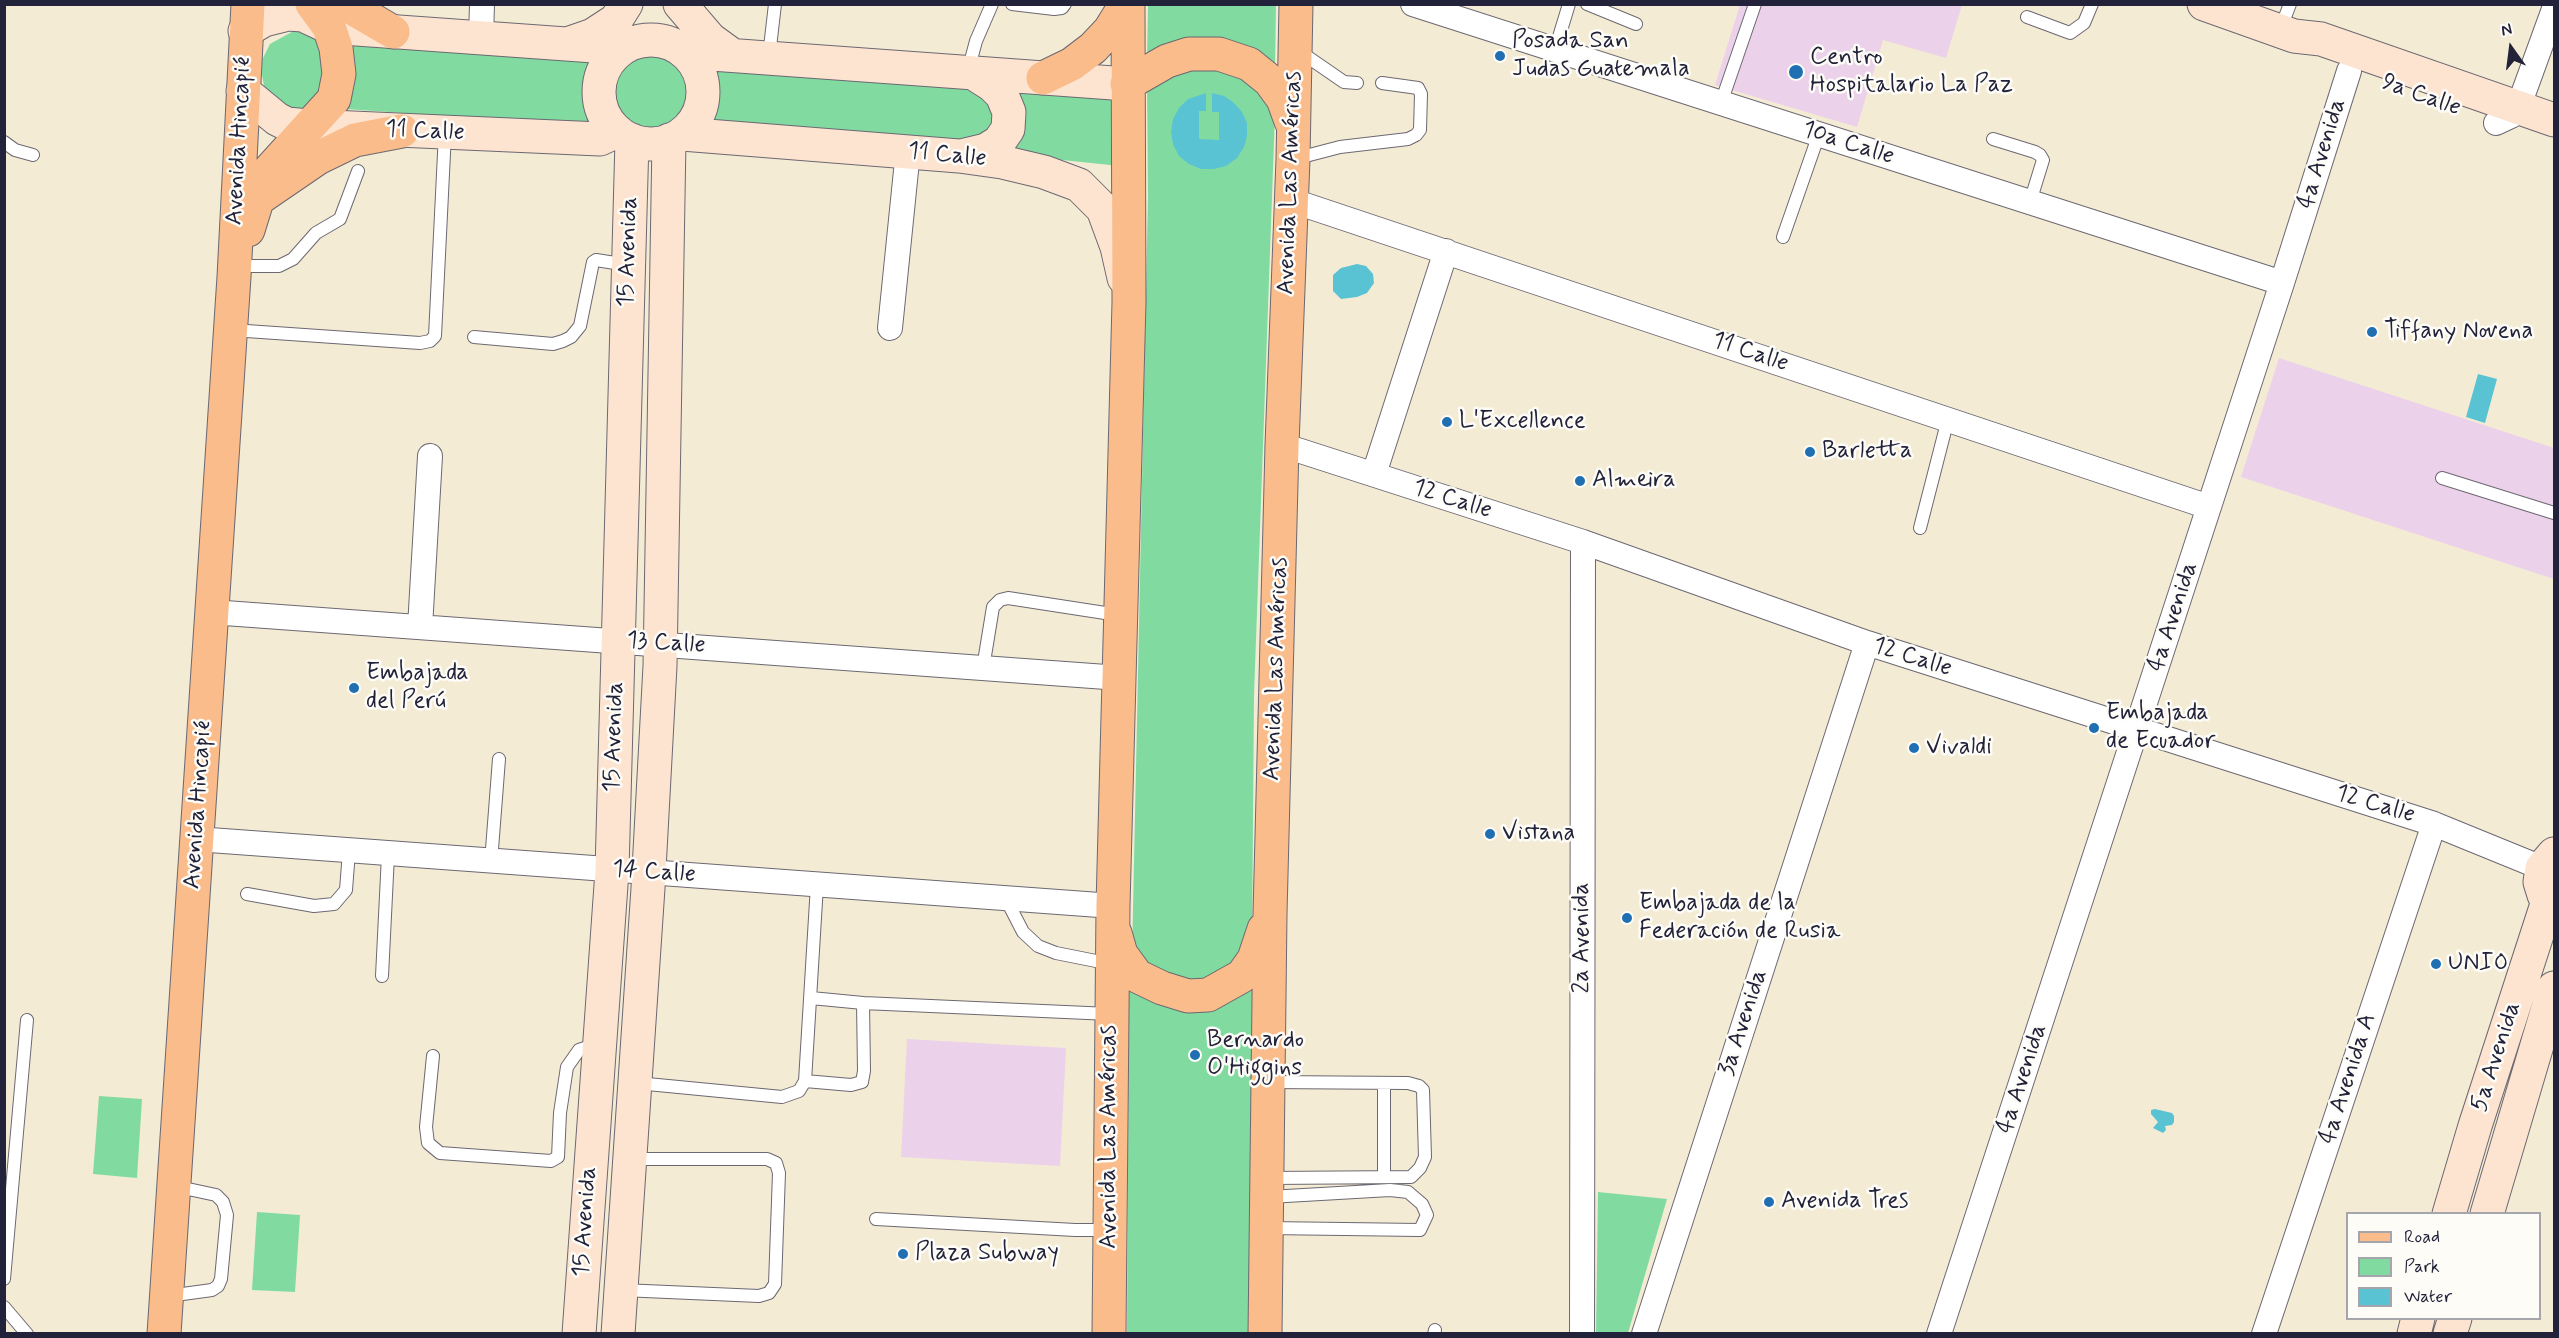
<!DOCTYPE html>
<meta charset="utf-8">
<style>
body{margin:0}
#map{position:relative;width:2559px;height:1338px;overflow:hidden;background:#f4ebd5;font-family:Mynerve,sans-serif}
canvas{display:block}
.frame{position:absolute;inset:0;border:6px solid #22223b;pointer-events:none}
.legend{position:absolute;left:2346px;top:1212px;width:195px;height:108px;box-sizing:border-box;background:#fdfcf7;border:2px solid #a5a5ac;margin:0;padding:8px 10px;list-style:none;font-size:18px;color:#22223b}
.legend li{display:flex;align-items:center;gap:12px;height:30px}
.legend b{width:30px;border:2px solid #a5a5ac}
.north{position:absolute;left:2481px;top:18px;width:60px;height:60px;-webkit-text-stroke:4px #fdfcf7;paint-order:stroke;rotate:346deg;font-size:16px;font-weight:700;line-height:24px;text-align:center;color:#22223b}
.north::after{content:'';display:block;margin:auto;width:21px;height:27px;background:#22223b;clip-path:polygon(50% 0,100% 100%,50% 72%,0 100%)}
</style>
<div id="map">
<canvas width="2559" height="1338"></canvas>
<div class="frame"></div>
<ul class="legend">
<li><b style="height:8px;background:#f9bc8a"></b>Road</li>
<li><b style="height:16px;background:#81dba1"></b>Park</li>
<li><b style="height:16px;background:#59c3d4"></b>Water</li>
</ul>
<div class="north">N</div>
</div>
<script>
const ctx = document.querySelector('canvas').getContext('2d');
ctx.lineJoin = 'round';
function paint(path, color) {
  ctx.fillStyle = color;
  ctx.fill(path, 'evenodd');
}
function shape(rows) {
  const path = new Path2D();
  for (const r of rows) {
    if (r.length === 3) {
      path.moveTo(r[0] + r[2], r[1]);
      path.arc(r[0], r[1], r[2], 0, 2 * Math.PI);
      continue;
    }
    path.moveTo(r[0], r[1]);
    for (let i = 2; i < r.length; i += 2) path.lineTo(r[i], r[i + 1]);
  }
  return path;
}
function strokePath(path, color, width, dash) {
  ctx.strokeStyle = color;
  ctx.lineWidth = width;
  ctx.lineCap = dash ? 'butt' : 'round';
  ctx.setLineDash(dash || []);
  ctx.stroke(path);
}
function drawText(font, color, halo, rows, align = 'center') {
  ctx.font = font + ' Mynerve,sans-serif';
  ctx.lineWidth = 5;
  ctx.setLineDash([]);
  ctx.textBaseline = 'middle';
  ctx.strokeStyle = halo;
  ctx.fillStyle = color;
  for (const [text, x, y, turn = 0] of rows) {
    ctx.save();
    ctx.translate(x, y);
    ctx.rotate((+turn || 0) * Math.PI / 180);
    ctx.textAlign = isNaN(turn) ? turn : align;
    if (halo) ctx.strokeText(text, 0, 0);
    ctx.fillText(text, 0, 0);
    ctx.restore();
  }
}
paint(shape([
 [1740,5,1962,5,1946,58,1883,40,1857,127,1715,85],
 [2279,358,2554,448,2554,579,2241,477],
 [907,1039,1066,1048,1060,1166,901,1157]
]), '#ecd1ea');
paint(shape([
 [1148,5,1276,5,1275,68,1147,57],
 [299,28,316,35,325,71,315,110,279,108,264,86,260,64,270,44],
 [350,41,600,57,592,91,598,126,345,109],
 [652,92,41],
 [706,62,973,83,1000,120,979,144,700,129,709,112,711,86],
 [1218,66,1254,83,1275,114,1254,695,1252,949,1237,971,1189,990,1132,957,1148,196,1147,88,1172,73],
 [1014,86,1120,90,1120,166,1004,154],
 [1252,973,1251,1333,1127,1334,1129,983,1159,994],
 [99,1096,142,1099,137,1178,93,1174],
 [1598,1192,1667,1199,1628,1333,1596,1333],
 [257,1212,300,1215,295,1292,252,1290]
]), '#81dba1');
paint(shape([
 [1206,93,1206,111,1199,111,1199,139,1219,140,1219,112,1212,112,1212,93,1224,96,1234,103,1242,112,1247,123,1247,136,1244,147,1237,158,1226,166,1214,169,1201,169,1189,164,1179,156,1173,144,1171,132,1173,119,1179,108,1188,99],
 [1357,264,1366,266,1373,274,1374,283,1367,293,1357,297,1341,299,1333,291,1333,275,1341,268],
 [2478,374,2497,379,2485,423,2466,417],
 [2155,1109,2172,1113,2174,1116,2174,1122,2172,1125,2165,1126,2166,1130,2163,1133,2153,1128,2158,1122,2151,1114,2151,1110]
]), '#59c3d4');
const lane = shape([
 [1012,4,1054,9,1062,8,1065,4],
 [1587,4,1636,24],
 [2027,17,2070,33,2084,23,2092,4],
 [2280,30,2290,4],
 [1555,50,1569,4],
 [1299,51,1344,82,1357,83],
 [769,56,775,4],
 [968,71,976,41,992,4],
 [1721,103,1755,4],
 [1993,139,2035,152,2040,155,2043,160,2030,202],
 [4,142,15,150,33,155],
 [1294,159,1340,147,1408,139,1416,135,1420,130,1421,94,1418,88,1382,83],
 [1783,237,1819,134],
 [238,266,279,266,293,259,316,233,340,219,358,171],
 [232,330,420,343,430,341,435,336,445,133],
 [474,337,553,344,563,341,571,337,580,326,593,262,596,260,628,265],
 [2442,478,2554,513],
 [1920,528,1948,419],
 [983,668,993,607,1000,600,1008,598,1118,615],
 [491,862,499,759],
 [247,894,314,906,334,904,346,890,349,851],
 [1006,899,1023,932,1038,946,1056,953,1111,964],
 [382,976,388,855],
 [811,998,863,1003],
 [433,1056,426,1127,428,1143,440,1153,551,1161,558,1157,560,1113,567,1067,579,1050,597,1044],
 [805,1081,851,1085,862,1082,864,1071,863,1003,1110,1014],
 [637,1083,782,1097,799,1091,805,1081,817,885],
 [1384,1177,1384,1083],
 [1267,1178,1411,1177,1420,1168,1425,1157,1423,1090,1419,1086,1408,1083,1268,1082],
 [876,1219,1075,1230,1109,1230],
 [1267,1228,1420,1230,1427,1215,1422,1204,1408,1192,1390,1190,1269,1197],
 [4,1279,27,1020],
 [622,1290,759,1296,769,1293,775,1284,779,1173,776,1163,767,1159,631,1159],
 [168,1296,212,1290,218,1286,221,1279,227,1215,223,1202,216,1195,174,1186],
 [4,1307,27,1334],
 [1434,1334,1435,1330]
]);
const street = shape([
 [1413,4,2282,283],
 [481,38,482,4],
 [2496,123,2511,116,2518,108,2554,9],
 [1290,200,2209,507],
 [890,328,908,151],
 [1282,445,1583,542,1867,643,2434,824,2542,868],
 [1374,474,1446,251],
 [211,612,1120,678],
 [420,627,430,456],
 [196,839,1113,906],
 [1582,1334,1583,542],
 [1644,1334,1867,643],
 [1939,1334,2282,283,2349,71],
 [2264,1334,2434,824]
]);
const secondary = shape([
 [680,4,710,39,732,55],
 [2204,4,2294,36,2321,39,2554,120],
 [245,31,264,20,288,14,303,15,329,27,622,48],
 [651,92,52],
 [570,43,593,35,616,20,626,4],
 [684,52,1127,84],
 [243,91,277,119,287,124,308,126,600,139,617,131],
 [682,134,959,156,1002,162,1044,172,1079,185,1103,209,1117,247,1124,278],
 [961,156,986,150,999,142,1008,129,1009,112,1002,95,992,85,973,73],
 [2554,854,2542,868,2540,882,2544,895,2554,906],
 [2449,1214,2475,1126,2548,901],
 [2487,1214,2554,988],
 [579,1334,612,871,632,140],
 [618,1334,648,888,660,666,669,140],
 [2414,1334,2418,1318],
 [2450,1334,2455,1318]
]);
const primary = shape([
 [345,4,393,32],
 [1043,78,1072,64,1093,48,1110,30,1126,4],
 [1127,84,1167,61,1189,54,1219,54,1249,64,1270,81,1283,99,1291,121],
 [258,199,318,158,355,140,402,131],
 [248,230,265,175,334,99,339,74,336,48,329,27,312,4],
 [1115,933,1121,954,1137,976,1162,988,1188,996,1208,995,1242,976,1254,959,1264,929],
 [164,1334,234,277,248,4],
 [1109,1334,1113,906,1129,302,1128,4],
 [1265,1334,1270,914,1282,445,1293,159,1296,4]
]);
strokePath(lane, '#6c6871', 14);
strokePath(street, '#6c6871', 26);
strokePath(secondary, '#6c6871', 35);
strokePath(primary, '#6c6871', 35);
strokePath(lane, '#fff', 12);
strokePath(street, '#fff', 24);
strokePath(secondary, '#fde4d0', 33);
strokePath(primary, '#f9bc8a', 33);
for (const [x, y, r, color] of [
 [1500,56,6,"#1f6fb2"],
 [1796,72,8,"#1f6fb2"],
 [2372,332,6,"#1f6fb2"],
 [1447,422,6,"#1f6fb2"],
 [1810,452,6,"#1f6fb2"],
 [1580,481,6,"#1f6fb2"],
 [354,688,6,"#1f6fb2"],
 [2094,728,6,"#1f6fb2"],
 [1914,748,6,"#1f6fb2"],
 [1490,834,6,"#1f6fb2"],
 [1627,918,6,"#1f6fb2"],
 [2436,964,6,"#1f6fb2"],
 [1195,1055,6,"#1f6fb2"],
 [1769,1202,6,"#1f6fb2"],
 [903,1254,6,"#1f6fb2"]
]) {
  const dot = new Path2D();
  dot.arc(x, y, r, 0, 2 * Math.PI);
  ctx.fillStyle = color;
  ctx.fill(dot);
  strokePath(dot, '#fdfcf7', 2);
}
drawText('24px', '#22223b', '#fdfcf7', [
 ["Posada San",1512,42],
 ["Judas Guatemala",1512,70],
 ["Centro",1810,58],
 ["Hospitalario La Paz",1810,86],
 ["Tiffany Novena",2384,332],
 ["L'Excellence",1459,422],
 ["Barletta",1822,452],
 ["Almeira",1592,481],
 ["Embajada",366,674],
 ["del Perú",366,702],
 ["Embajada",2106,714],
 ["de Ecuador",2106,742],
 ["Vivaldi",1926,748],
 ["Vistana",1502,834],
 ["Embajada de la",1639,904],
 ["Federación de Rusia",1639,932],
 ["UNIO",2448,964],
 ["Bernardo",1207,1041],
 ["O'Higgins",1207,1069],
 ["Avenida Tres",1781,1202],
 ["Plaza Subway",915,1254]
], 'left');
drawText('24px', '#22223b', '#fdfcf7', [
 ["9a Calle",2421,96,20],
 ["11 Calle",425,132,3],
 ["Avenida Hincapié",240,141,-87],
 ["10a Calle",1848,144,18],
 ["4a Avenida",2323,154,-73],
 ["11 Calle",947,156,6],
 ["Avenida Las Américas",1291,183,-88],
 ["15 Avenida",629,252,-88],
 ["11 Calle",1750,353,19],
 ["12 Calle",1452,500,18],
 ["4a Avenida",2174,617,-72],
 ["13 Calle",666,644,4],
 ["12 Calle",1912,658,18],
 ["Avenida Las Américas",1277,669,-88],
 ["15 Avenida",615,737,-88],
 ["Avenida Hincapié",199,805,-86],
 ["12 Calle",2375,805,17],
 ["14 Calle",654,873,4],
 ["2a Avenida",1583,938,-90],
 ["3a Avenida",1744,1023,-72],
 ["5a Avenida",2497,1057,-72],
 ["4a Avenida",2023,1079,-72],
 ["4a Avenida A",2349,1079,-72],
 ["Avenida Las Américas",1110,1137,-90],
 ["15 Avenida",586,1222,-86]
]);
</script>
